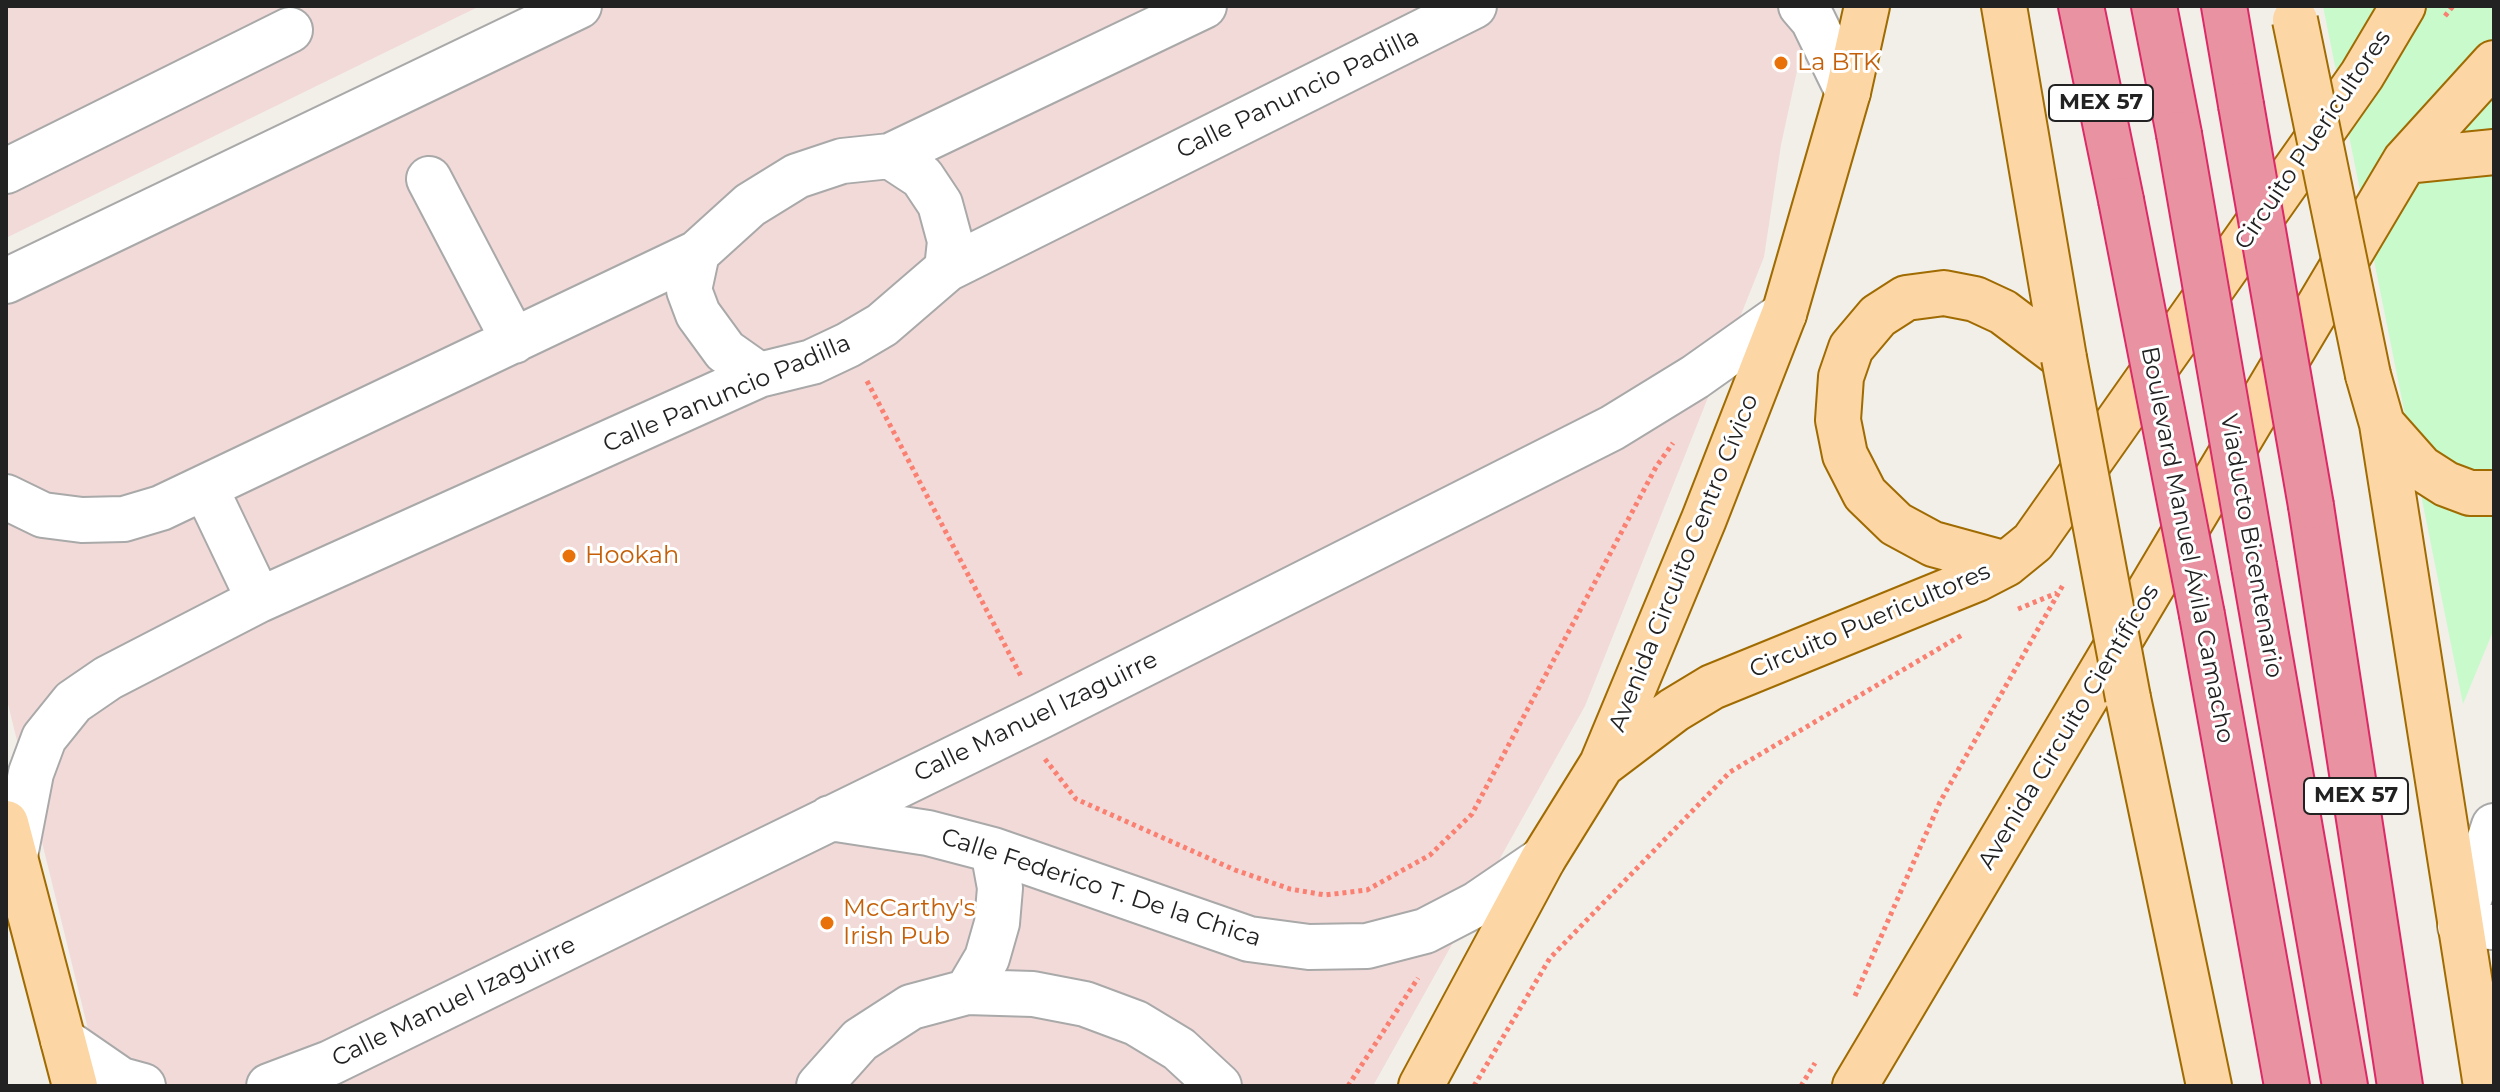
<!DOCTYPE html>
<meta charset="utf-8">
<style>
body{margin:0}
#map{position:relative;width:2500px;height:1092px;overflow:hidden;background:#f2efe9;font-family:Montserrat,sans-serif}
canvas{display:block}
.frame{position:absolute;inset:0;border:8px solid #222;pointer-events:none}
</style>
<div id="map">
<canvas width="2500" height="1092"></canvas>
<div class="frame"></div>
</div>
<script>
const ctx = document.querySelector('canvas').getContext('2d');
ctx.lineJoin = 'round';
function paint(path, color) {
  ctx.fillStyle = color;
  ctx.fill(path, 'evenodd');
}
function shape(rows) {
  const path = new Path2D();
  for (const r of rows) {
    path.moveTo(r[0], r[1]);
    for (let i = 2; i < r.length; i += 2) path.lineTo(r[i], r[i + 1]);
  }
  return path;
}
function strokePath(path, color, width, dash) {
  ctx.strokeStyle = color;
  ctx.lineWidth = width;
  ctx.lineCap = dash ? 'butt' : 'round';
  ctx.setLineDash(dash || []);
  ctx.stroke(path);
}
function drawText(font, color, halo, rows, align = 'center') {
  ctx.font = font + ' Montserrat,sans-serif';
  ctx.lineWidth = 6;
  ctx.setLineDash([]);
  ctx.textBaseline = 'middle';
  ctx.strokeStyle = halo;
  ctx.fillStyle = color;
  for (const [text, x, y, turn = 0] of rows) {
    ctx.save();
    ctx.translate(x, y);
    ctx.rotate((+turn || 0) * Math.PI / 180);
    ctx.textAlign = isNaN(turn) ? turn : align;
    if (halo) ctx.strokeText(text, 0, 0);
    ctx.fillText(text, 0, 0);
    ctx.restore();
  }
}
paint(shape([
 [6,6,480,6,6,238],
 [570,6,1811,6,1781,145,1764,257,1585,706,1373,1086,102,1086,6,696,6,297]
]), '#f2dad9');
paint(shape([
 [2323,6,2494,6,2494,629,2463,704]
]), '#c8facc');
const minor = shape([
 [1801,6,1813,20,1848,92],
 [890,156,922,177,940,204,950,241,947,269],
 [6,171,290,30],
 [429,179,514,341],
 [697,253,689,290,698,314,725,351,759,375],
 [6,281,579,6],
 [206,489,259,600],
 [6,497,43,515,82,520,124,519,161,508,697,253,750,205,797,176,842,161,890,156,1204,6],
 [830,818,928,833,993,850,1249,939,1309,947,1367,946,1425,931,1477,904,1543,859],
 [2494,826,2460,926,2494,927],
 [15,856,31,773,44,738,73,702,108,678,259,600,759,375,812,362,848,345,882,325,947,269,1474,6],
 [967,992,987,958,997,923,1000,888,993,850],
 [63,1040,121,1080,143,1086],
 [269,1086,330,1063,1041,716,1612,428,1695,377,1784,314],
 [819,1086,860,1040,911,1007,967,992,1033,994,1085,1004,1136,1023,1179,1049,1219,1086]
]);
const major = shape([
 [2004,6,2064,358],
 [2405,161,2494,152],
 [2368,375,2382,424,2486,1086],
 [2382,424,2421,468,2446,484,2470,493,2494,493],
 [2006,564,1933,544,1896,524,1865,494,1845,455,1838,420,1841,377,1851,348,1878,316,1906,298,1944,293,1975,299,2003,312,2064,358],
 [2128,698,2209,1086],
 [1604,763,1674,710,1712,687,1977,579,2006,564,2033,542,2362,75,2403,6],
 [6,823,75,1086],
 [1421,1086,1543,859,1602,764,1704,519,1784,314,1848,92,1867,6],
 [1855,1086,2405,161,2494,63]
]);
const highway = shape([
 [2081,6,2121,200],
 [2154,6,2179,134],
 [2224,6,2241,105],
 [2311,506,2400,1086],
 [2254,566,2345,1086],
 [2202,615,2287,1086]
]);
strokePath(minor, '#a9a9a9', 48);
strokePath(major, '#a06b00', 48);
strokePath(highway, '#dc2a67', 48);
strokePath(shape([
 [2445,16,2453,6],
 [867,381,1022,678],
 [2018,609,2057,593],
 [1045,759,1076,799,1235,870,1290,889,1325,895,1367,890,1430,855,1472,814,1656,467,1673,443],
 [1855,996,1940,802,2063,585],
 [1348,1086,1418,978],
 [1474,1086,1550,958,1730,772,1962,635],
 [1801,1086,1815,1063]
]), '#fa8072', 5, [4, 4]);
strokePath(minor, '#fff', 44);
strokePath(major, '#fcd6a4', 44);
strokePath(highway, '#e892a2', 44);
const majorBridge = shape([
 [2295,20,2368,375],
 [2064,358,2128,698]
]);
const highwayBridge = shape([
 [2241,105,2311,506],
 [2179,134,2254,566],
 [2121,200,2202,615]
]);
strokePath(majorBridge, '#a06b00', 48, []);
strokePath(highwayBridge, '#dc2a67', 48, []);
strokePath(majorBridge, '#fcd6a4', 44);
strokePath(highwayBridge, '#e892a2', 44);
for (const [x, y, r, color] of [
 [1781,63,8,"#e8710a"],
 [569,556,8,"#e8710a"],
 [827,923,8,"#e8710a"]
]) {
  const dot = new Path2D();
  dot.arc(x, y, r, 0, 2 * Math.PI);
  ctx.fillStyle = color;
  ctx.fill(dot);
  strokePath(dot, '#fff', 3);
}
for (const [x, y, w] of [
 [2101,103,104],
 [2356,796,104]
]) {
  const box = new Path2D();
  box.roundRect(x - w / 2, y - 18, w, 36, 6);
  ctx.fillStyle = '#fff';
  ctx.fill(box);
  strokePath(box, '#222', 2);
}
drawText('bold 22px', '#222', null, [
 ["MEX 57",2101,103],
 ["MEX 57",2356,796]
]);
drawText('24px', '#c56008', '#fff', [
 ["La BTK",1797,63],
 ["Hookah",585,556],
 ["McCarthy's",843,909],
 ["Irish Pub",843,937]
], 'left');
drawText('24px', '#222', '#fff', [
 ["Calle Panuncio Padilla",1298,94,-26],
 ["Circuito Puericultores",2313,140,-56],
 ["Calle Panuncio Padilla",727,394,-23],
 ["Boulevard Manuel Ávila Camacho",2187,545,79],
 ["Viaducto Bicentenario",2251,546,80],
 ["Avenida Circuito Centro Cívico",1684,563,-68],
 ["Circuito Puericultores",1870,621,-23],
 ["Calle Manuel Izaguirre",1036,717,-26],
 ["Avenida Circuito Científicos",2069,727,-59],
 ["Calle Federico T. De la Chica",1101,888,18],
 ["Calle Manuel Izaguirre",454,1002,-26]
]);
</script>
